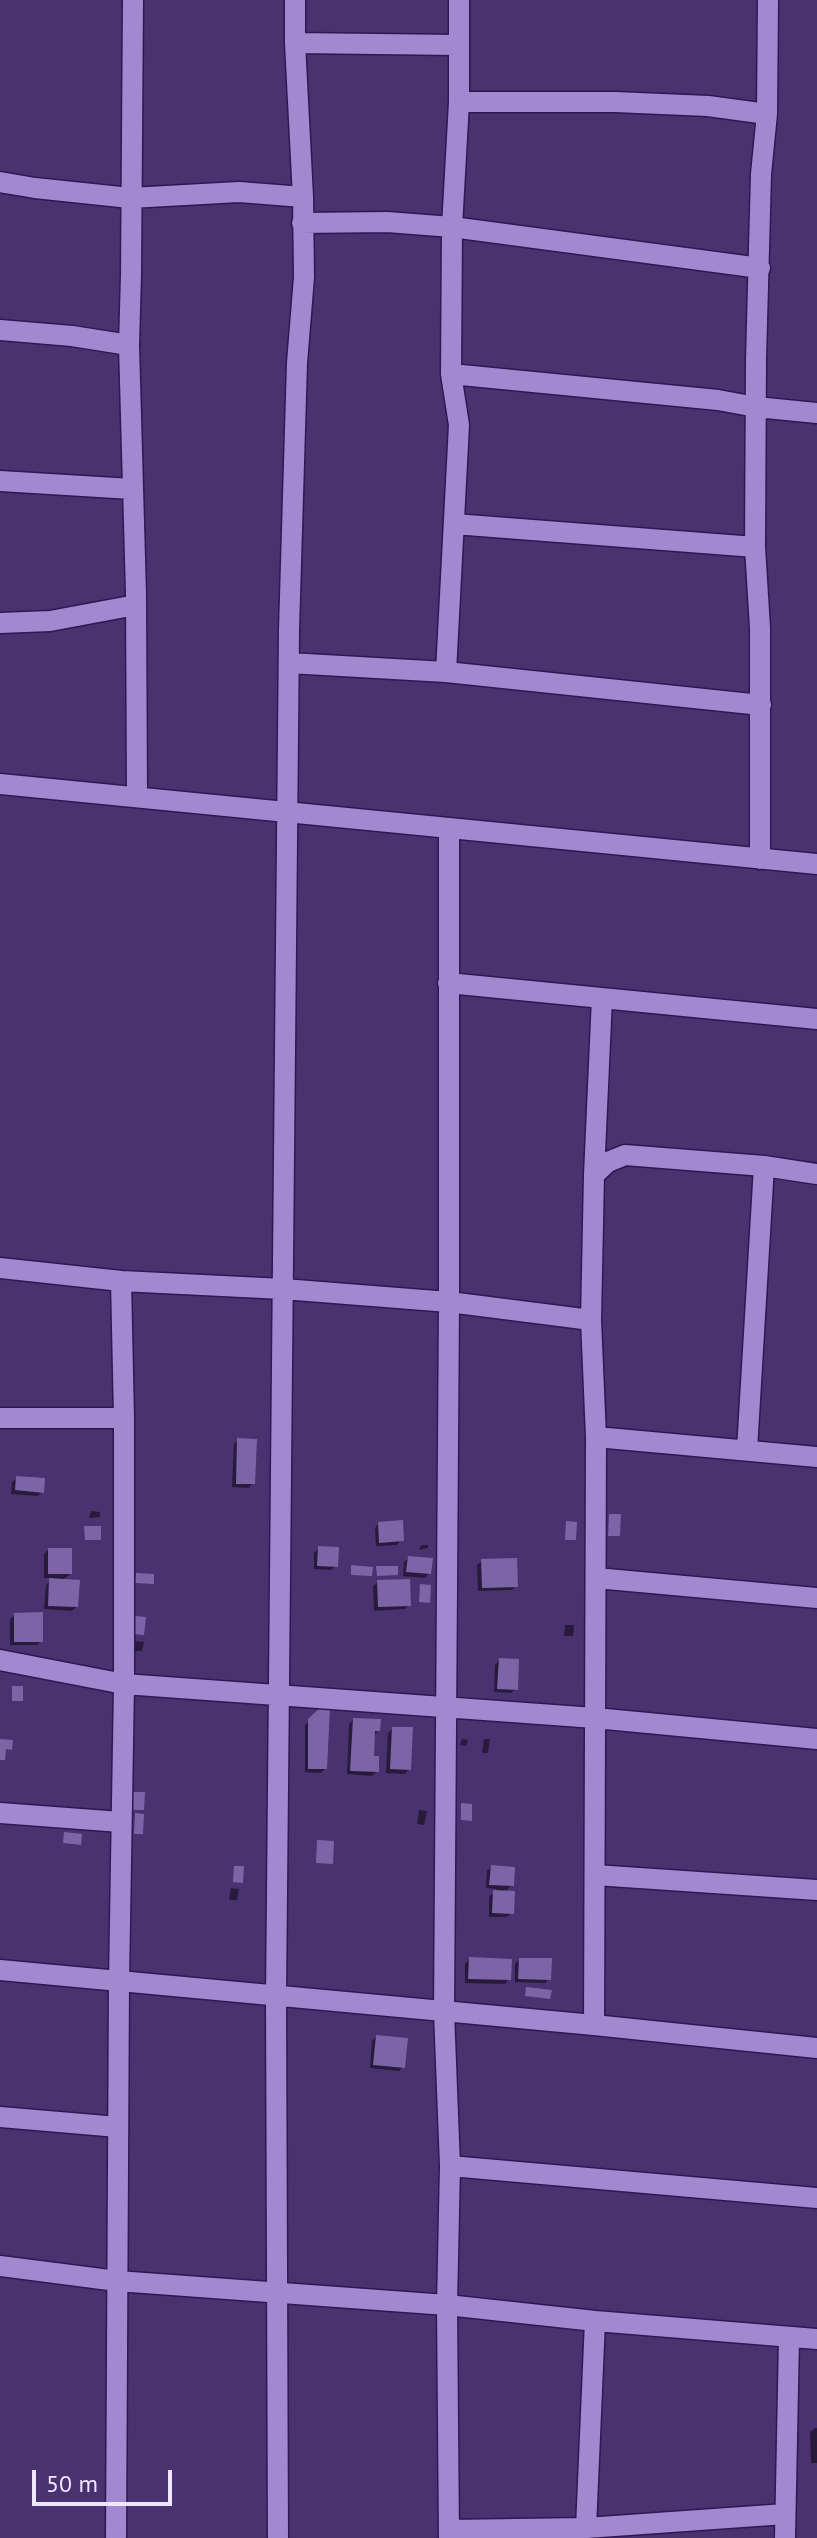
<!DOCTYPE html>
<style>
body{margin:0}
#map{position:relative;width:817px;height:2538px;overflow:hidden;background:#4a3270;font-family:"PT Sans",sans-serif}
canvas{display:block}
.scale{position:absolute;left:32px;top:2470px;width:140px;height:36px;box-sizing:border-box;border:4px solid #eee7fe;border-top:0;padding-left:10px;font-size:24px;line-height:28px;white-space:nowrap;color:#eee7fe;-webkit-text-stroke:6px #4a3270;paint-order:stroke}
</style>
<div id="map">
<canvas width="817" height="2538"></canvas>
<div class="scale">50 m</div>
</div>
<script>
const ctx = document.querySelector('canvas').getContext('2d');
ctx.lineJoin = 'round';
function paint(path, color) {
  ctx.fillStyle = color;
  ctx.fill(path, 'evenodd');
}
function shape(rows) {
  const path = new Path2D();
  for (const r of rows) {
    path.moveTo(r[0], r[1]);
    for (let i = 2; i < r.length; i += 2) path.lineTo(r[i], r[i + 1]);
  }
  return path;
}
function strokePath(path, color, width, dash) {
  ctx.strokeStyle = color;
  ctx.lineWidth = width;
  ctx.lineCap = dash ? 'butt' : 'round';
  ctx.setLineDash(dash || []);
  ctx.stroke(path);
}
paint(shape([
 [238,1440,253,1483,249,1488,232,1487,234,1444],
 [17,1478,42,1492,38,1496,11,1494,12,1482],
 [91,1511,100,1512,100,1517,89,1518],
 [379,1523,401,1540,397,1545,376,1546,375,1528],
 [421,1545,428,1545,428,1548,419,1550],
 [319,1548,336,1566,331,1570,314,1569,314,1553],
 [48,1550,70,1574,62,1581,77,1606,72,1611,44,1609,46,1585,53,1578,44,1578,44,1554],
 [409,1558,429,1573,425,1578,403,1576,404,1562],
 [482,1561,516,1586,512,1590,478,1591,477,1565],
 [378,1582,409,1605,405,1609,374,1611,373,1586],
 [15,1615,41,1641,37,1645,10,1645,10,1619],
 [565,1625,574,1625,573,1636,564,1636],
 [134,1641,144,1642,142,1651,132,1651],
 [499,1660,516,1689,511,1693,494,1692,495,1665],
 [322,1709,325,1769,321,1773,305,1772,305,1725],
 [353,1720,378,1731,373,1736,372,1758,377,1771,372,1776,347,1774,349,1724],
 [392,1729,409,1769,405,1774,386,1773,388,1733],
 [462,1739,468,1740,466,1746,460,1745],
 [484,1739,490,1739,488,1753,482,1753],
 [419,1810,427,1811,424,1825,417,1824],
 [491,1867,512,1885,504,1893,512,1913,507,1917,489,1917,489,1897,497,1889,486,1888,487,1871],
 [231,1888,239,1889,237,1900,229,1900],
 [470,1959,509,1979,505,1984,465,1983,465,1964],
 [519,1960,549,1979,545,1983,515,1982,515,1964],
 [376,2037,403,2067,399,2071,370,2068,372,2041],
 [815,2428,817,2428,817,2463,811,2463,810,2432]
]), '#0007');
paint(shape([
 [237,1438,257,1439,255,1484,236,1484],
 [16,1476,45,1478,44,1493,15,1490],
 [609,1514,621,1514,620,1536,608,1536],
 [403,1520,404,1541,379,1543,378,1522],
 [566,1521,577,1522,576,1540,565,1540],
 [84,1526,101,1526,101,1540,85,1540],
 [318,1546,339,1547,338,1567,317,1566],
 [48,1548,72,1548,72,1574,48,1574],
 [408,1556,433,1558,431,1574,406,1572],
 [517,1558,518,1587,482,1588,481,1559],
 [351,1565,373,1567,372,1576,351,1575],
 [376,1566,398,1566,398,1575,377,1576],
 [136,1573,154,1574,154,1584,135,1583],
 [49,1578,80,1580,78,1607,48,1606],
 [410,1579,411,1606,378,1607,377,1580],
 [420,1584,431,1585,430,1603,419,1602],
 [43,1612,43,1642,14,1642,14,1613],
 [135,1616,146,1617,144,1635,133,1634],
 [499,1658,519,1659,518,1690,497,1689],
 [12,1686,23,1686,23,1701,12,1701],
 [321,1707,330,1708,327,1769,308,1769,308,1719],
 [353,1718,381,1719,380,1731,375,1731,374,1756,379,1756,379,1772,350,1771],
 [392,1727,413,1727,411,1770,390,1769],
 [0,1739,13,1740,12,1750,6,1749,5,1760,0,1760],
 [133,1792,145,1792,144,1810,133,1810],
 [461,1803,472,1804,472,1821,461,1820],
 [135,1813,144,1814,143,1834,134,1834],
 [64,1832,82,1834,81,1845,63,1843],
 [317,1840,334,1841,333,1864,316,1863],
 [491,1865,515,1867,514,1886,489,1885],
 [234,1866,244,1866,243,1883,233,1882],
 [493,1890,515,1891,514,1914,492,1913],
 [469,1957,512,1959,511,1980,468,1979],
 [519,1958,552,1958,551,1980,518,1979],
 [526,1987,552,1990,550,1999,525,1996],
 [376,2035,408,2038,405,2068,373,2065]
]), '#7c64a7');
const minor = shape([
 [133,0,131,275,129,345,136,594,137,797],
 [295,43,458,45],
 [459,102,615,102,708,106,767,114],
 [0,182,35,188,130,198,239,192,303,197],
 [302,223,387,222,452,227,760,268],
 [0,330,72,336,129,345],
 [451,374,718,400,756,407,817,413],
 [0,481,132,489],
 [454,524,755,547],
 [0,623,50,621,136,605],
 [289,663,446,672,761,705],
 [446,672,459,425,451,374,452,227,459,102,459,0],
 [0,784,817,864],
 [449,828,449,1302,444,2012,450,2166,447,2305,449,2538],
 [760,859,760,628,755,547,756,360,761,174,767,114,768,0],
 [448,983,817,1019],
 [594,1175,608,1162,625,1155,764,1166,817,1174],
 [0,1268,121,1281,283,1289,449,1302,591,1320],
 [0,1418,124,1418],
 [596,1437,817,1457],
 [747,1450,764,1166],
 [596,1578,817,1598],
 [0,1660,124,1684,595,1718,817,1739],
 [0,1813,121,1822],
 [595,1875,817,1890],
 [0,1970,594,2025,817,2048],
 [594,2025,596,1437,591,1320,594,1175,602,998],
 [0,2117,118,2127],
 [450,2166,817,2198],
 [0,2266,117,2281,447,2305,595,2321,817,2339],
 [586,2528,595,2321],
 [449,2530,586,2528,785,2514],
 [116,2538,119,1981,124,1684,124,1418,121,1281],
 [278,2538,276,1996,289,630,297,363,304,277,303,197,295,43,295,0],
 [785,2538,789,2338]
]);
strokePath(minor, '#311653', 23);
strokePath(minor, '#a188cf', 20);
</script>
